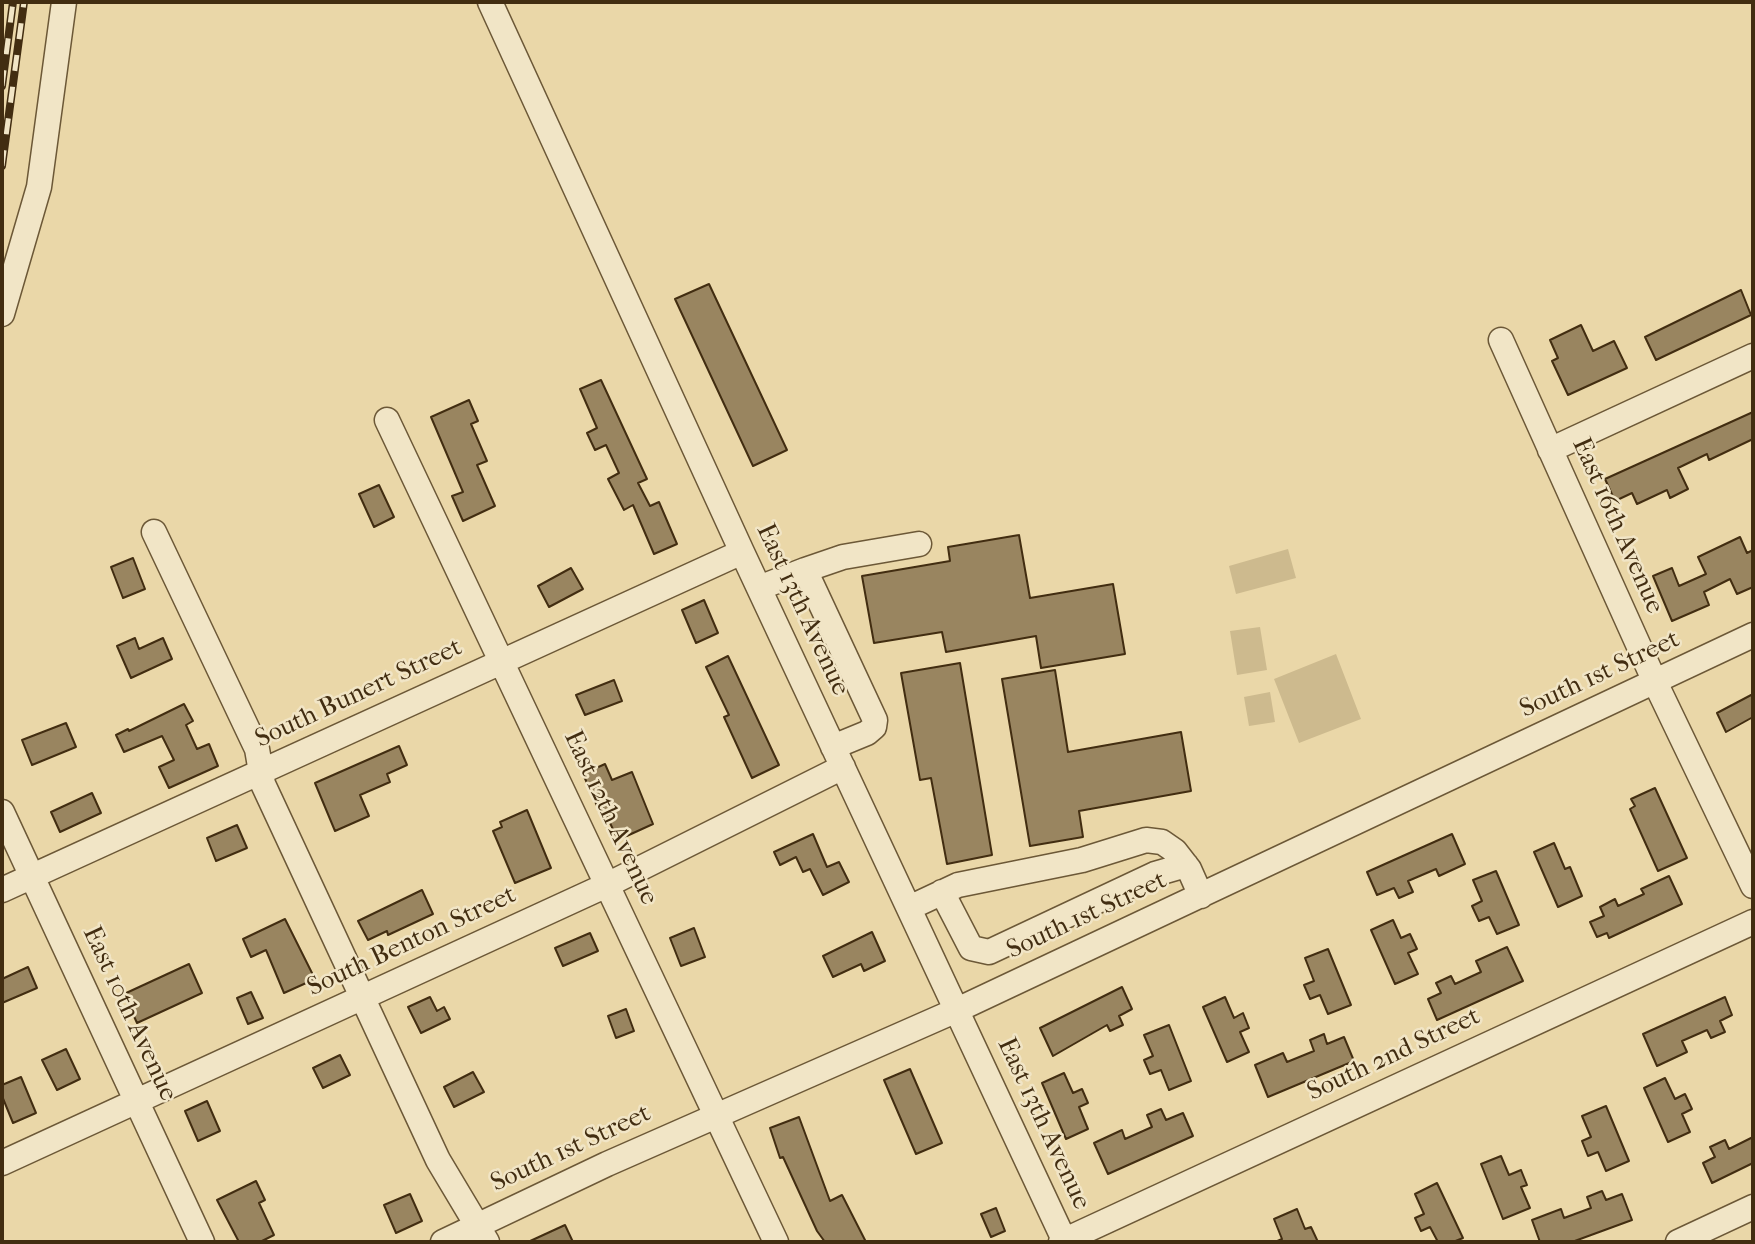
<!DOCTYPE html>
<style>
body{margin:0}
#map{position:relative;width:1755px;height:1244px;overflow:hidden;background:#ead7a8;font-family:"IM FELL French Canon",serif}
canvas{display:block}
.frame{position:absolute;inset:0;border:4px solid #422d11;pointer-events:none}
</style>
<div id="map">
<canvas width="1755" height="1244"></canvas>
<div class="frame"></div>
</div>
<script>
const ctx = document.querySelector('canvas').getContext('2d');
ctx.lineJoin = 'round';
function paint(path, color) {
  ctx.fillStyle = color;
  ctx.fill(path, 'evenodd');
}
function shape(rows) {
  const path = new Path2D();
  for (const r of rows) {
    path.moveTo(r[0], r[1]);
    for (let i = 2; i < r.length; i += 2) path.lineTo(r[i], r[i + 1]);
  }
  return path;
}
function strokePath(path, color, width, dash) {
  ctx.strokeStyle = color;
  ctx.lineWidth = width;
  ctx.lineCap = dash ? 'butt' : 'round';
  ctx.setLineDash(dash || []);
  ctx.stroke(path);
}
function drawText(font, color, halo, rows, align = 'center') {
  ctx.font = font + ' "IM FELL French Canon",serif';
  ctx.lineWidth = 5;
  ctx.setLineDash([]);
  ctx.textBaseline = 'middle';
  ctx.strokeStyle = halo;
  ctx.fillStyle = color;
  for (const [text, x, y, turn = 0] of rows) {
    ctx.save();
    ctx.translate(x, y);
    ctx.rotate((+turn || 0) * Math.PI / 180);
    ctx.textAlign = isNaN(turn) ? turn : align;
    if (halo) ctx.strokeText(text, 0, 0);
    ctx.fillText(text, 0, 0);
    ctx.restore();
  }
}
paint(shape([
 [1288,549,1296,578,1236,594,1229,566],
 [1260,627,1267,670,1237,675,1230,631],
 [1336,654,1361,719,1299,743,1274,679],
 [1270,692,1275,722,1249,726,1244,697]
]), '#cdba8e');
const building = shape([
 [709,284,787,450,753,466,675,299,709,284],
 [1741,290,1751,315,1656,360,1645,337,1741,290],
 [1581,325,1593,351,1614,341,1627,368,1568,395,1552,361,1558,358,1550,340,1581,325],
 [601,380,647,479,638,483,650,506,659,502,677,544,654,554,633,505,624,510,608,479,619,473,606,445,595,450,587,433,597,428,580,389,601,380],
 [469,400,478,421,471,424,487,461,477,465,495,506,463,521,452,496,463,492,431,417,469,400],
 [1753,412,1753,439,1709,460,1707,454,1678,468,1688,489,1670,498,1667,490,1637,504,1632,493,1615,501,1605,479,1753,412],
 [379,485,394,517,374,527,359,494,379,485],
 [1019,535,1030,598,1113,584,1125,654,1041,668,1036,636,946,652,942,632,874,643,862,576,950,561,948,547,1019,535],
 [1740,537,1747,553,1753,550,1753,587,1737,594,1730,579,1704,592,1709,605,1672,621,1653,576,1672,568,1679,586,1706,574,1698,557,1740,537],
 [133,558,145,589,123,598,111,567,133,558],
 [571,568,583,589,549,607,538,586,571,568],
 [704,600,718,633,696,643,682,610,704,600],
 [135,638,139,649,163,638,172,659,131,678,117,646,135,638],
 [728,656,779,765,752,778,724,717,729,715,706,667,728,656],
 [960,663,992,855,947,864,931,778,920,780,901,673,960,663],
 [1055,670,1068,752,1181,732,1191,791,1079,811,1083,837,1030,846,1002,679,1055,670],
 [614,680,622,701,585,715,576,695,614,680],
 [1753,694,1753,717,1726,732,1717,713,1753,694],
 [184,704,193,721,186,725,197,749,209,744,218,766,169,788,159,767,174,760,162,736,124,752,116,735,128,729,129,731,184,704],
 [66,723,76,747,32,765,22,740,66,723],
 [399,746,407,765,387,774,390,782,360,795,369,816,335,831,315,783,399,746],
 [605,764,612,780,632,772,653,824,618,840,602,806,598,808,583,774,605,764],
 [1655,788,1687,858,1658,871,1630,809,1635,806,1631,799,1655,788],
 [92,793,101,813,60,832,51,812,92,793],
 [527,810,551,868,515,883,493,831,502,827,500,822,527,810],
 [237,825,247,848,216,861,207,838,237,825],
 [813,834,827,867,839,862,849,882,823,895,810,869,803,872,796,857,780,865,774,852,813,834],
 [1452,834,1465,864,1439,876,1436,869,1408,881,1413,892,1399,898,1394,888,1377,895,1367,872,1452,834],
 [1554,843,1565,869,1570,867,1582,896,1558,907,1534,852,1554,843],
 [1496,871,1519,925,1497,934,1489,917,1479,921,1472,906,1482,901,1473,880,1496,871],
 [1669,876,1682,904,1609,938,1607,933,1597,937,1590,922,1604,916,1600,907,1615,899,1618,906,1644,894,1641,889,1669,876],
 [422,890,433,914,388,935,387,931,368,940,358,921,422,890],
 [285,919,315,979,284,993,266,950,251,957,243,939,285,919],
 [1393,920,1401,938,1410,934,1417,949,1408,953,1418,974,1395,984,1371,930,1393,920],
 [694,928,705,957,681,966,670,938,694,928],
 [872,932,885,961,864,971,861,964,833,977,823,956,872,932],
 [590,933,598,951,563,966,555,948,590,933],
 [1507,947,1523,981,1437,1020,1428,999,1441,993,1436,983,1451,976,1455,984,1481,972,1476,961,1507,947],
 [1328,949,1351,1005,1328,1014,1320,995,1310,999,1304,985,1314,981,1305,958,1328,949],
 [189,964,202,993,137,1023,124,994,189,964],
 [28,967,37,988,2,1003,2,979,28,967],
 [1122,987,1132,1009,1119,1016,1123,1025,1110,1031,1107,1025,1053,1056,1040,1028,1122,987],
 [251,992,263,1018,248,1024,237,998,251,992],
 [430,997,437,1011,444,1007,450,1019,421,1033,408,1007,430,997],
 [1225,997,1234,1018,1243,1013,1249,1028,1240,1032,1249,1052,1227,1062,1203,1007,1225,997],
 [1725,997,1732,1015,1720,1021,1725,1032,1711,1038,1707,1030,1682,1041,1687,1052,1657,1066,1643,1034,1725,997],
 [626,1009,634,1031,616,1038,608,1016,626,1009],
 [1169,1025,1191,1081,1169,1090,1161,1070,1150,1074,1144,1060,1153,1056,1144,1035,1169,1025],
 [1324,1034,1327,1044,1344,1037,1354,1061,1268,1097,1255,1065,1283,1053,1287,1062,1314,1051,1310,1040,1324,1034],
 [66,1049,80,1079,57,1090,42,1060,66,1049],
 [340,1055,350,1075,323,1088,313,1068,340,1055],
 [910,1069,942,1143,916,1154,884,1080,910,1069],
 [473,1072,484,1092,454,1107,444,1087,473,1072],
 [1064,1073,1073,1093,1082,1089,1088,1103,1079,1107,1088,1129,1066,1139,1042,1083,1064,1073],
 [21,1077,36,1113,13,1123,2,1096,2,1085,21,1077],
 [1665,1078,1675,1099,1685,1094,1692,1109,1682,1114,1690,1132,1668,1142,1644,1088,1665,1078],
 [207,1101,220,1131,198,1141,185,1111,207,1101],
 [1606,1106,1629,1161,1606,1171,1598,1152,1588,1156,1582,1141,1591,1137,1582,1116,1606,1106],
 [1161,1109,1166,1120,1183,1113,1193,1136,1108,1174,1094,1143,1122,1130,1125,1139,1152,1127,1147,1115,1161,1109],
 [799,1117,830,1201,842,1195,866,1242,825,1242,817,1231,783,1157,780,1158,770,1128,799,1117],
 [1753,1137,1753,1163,1712,1183,1703,1163,1715,1157,1710,1147,1725,1140,1729,1149,1753,1137],
 [1501,1156,1509,1175,1521,1170,1527,1185,1521,1187,1530,1208,1503,1219,1481,1164,1501,1156],
 [256,1181,265,1200,259,1203,274,1235,260,1242,239,1242,217,1200,256,1181],
 [1437,1183,1463,1238,1453,1242,1438,1242,1430,1227,1421,1231,1415,1218,1424,1214,1415,1194,1437,1183],
 [1602,1191,1606,1200,1622,1194,1632,1220,1572,1242,1540,1242,1532,1220,1561,1209,1564,1218,1591,1208,1587,1197,1602,1191],
 [410,1194,422,1221,396,1233,384,1205,410,1194],
 [996,1208,1005,1231,991,1237,981,1214,996,1208],
 [1297,1209,1305,1229,1311,1227,1318,1242,1275,1242,1282,1239,1274,1219,1297,1209],
 [565,1225,573,1242,528,1242,565,1225]
]);
paint(building, '#998560');
strokePath(building, '#422d11', 2);
const minor = shape([
 [490,2,742,552,1065,1242],
 [2,314,39,187,64,2],
 [1501,340,1655,682,1753,886],
 [387,420,776,1242],
 [1550,450,1753,356],
 [154,532,257,749,263,784,438,1160,487,1242],
 [805,570,843,557,919,544],
 [759,588,805,570,875,720,874,727,867,733,833,747],
 [2,812,202,1242],
 [2,890,742,552],
 [942,892,971,948,989,952,1155,874,1186,865],
 [909,908,958,885,1082,860,1146,840,1162,842,1175,851,1189,869,1201,896],
 [2,1163,609,884,843,767],
 [443,1242,607,1164,957,1010,1753,635],
 [1061,1242,1753,922],
 [1678,1242,1753,1207]
]);
strokePath(minor, '#6c5837', 27);
strokePath(minor, '#f1e5c6', 24);
const rail = shape([
 [2,86,13,2],
 [2,166,24,2]
]);
strokePath(rail, '#422d11', 8);
strokePath(rail, '#f1e5c6', 5, [16]);
drawText('26px', '#422d11', '#f1e5c6', [
 ["East 16th Avenue",1617,526,66],
 ["East 13th Avenue",802,610,65],
 ["South 1st Street",1600,675,-25],
 ["South Bunert Street",359,694,-25],
 ["East 12th Avenue",610,818,65],
 ["South 1st Street",1087,916,-25],
 ["South Benton Street",412,942,-25],
 ["East 10th Avenue",129,1014,65],
 ["South 2nd Street",1394,1055,-25],
 ["East 13th Avenue",1043,1124,65],
 ["South 1st Street",571,1149,-25]
]);
</script>
